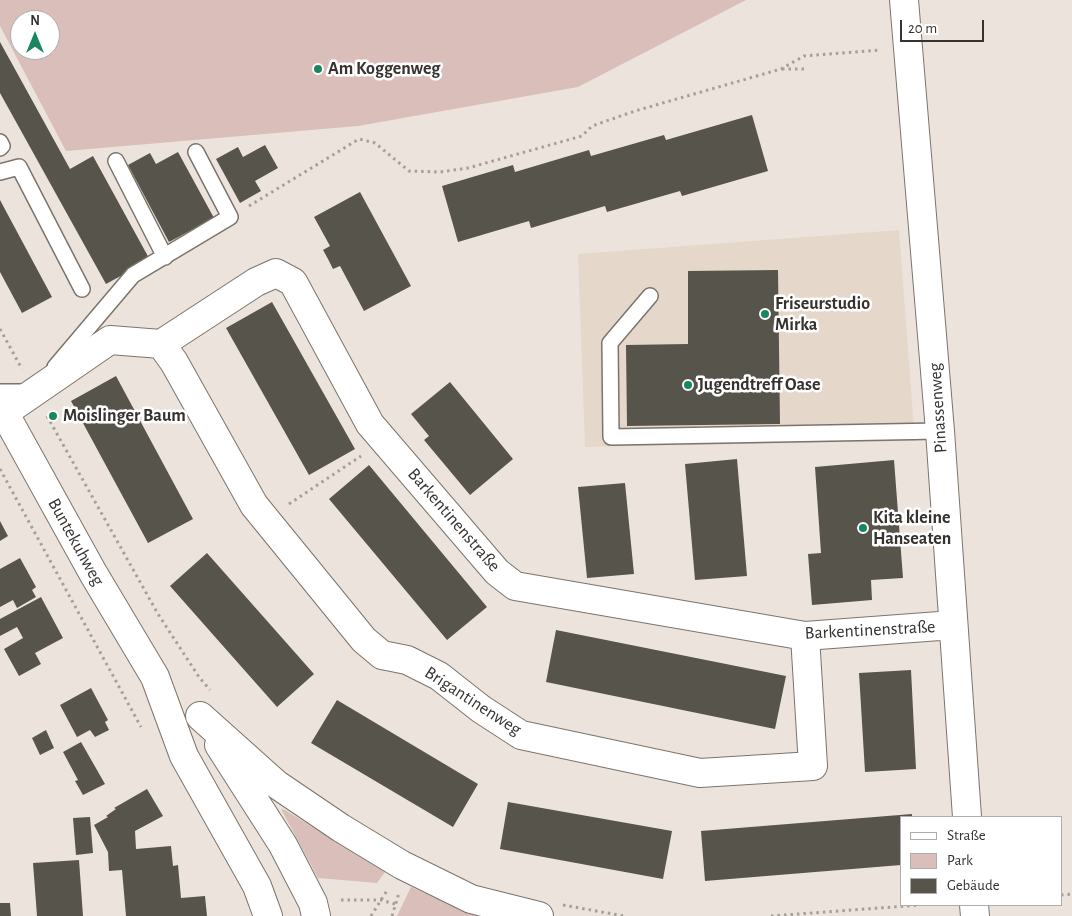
<!DOCTYPE html>
<meta charset="utf-8">
<style>
body{margin:0}
#map{position:relative;width:1072px;height:916px;overflow:hidden;background:#ece4dc;font-family:"Alegreya Sans",sans-serif}
canvas{display:block}
.legend{position:absolute;left:900px;top:816px;width:162px;height:90px;box-sizing:border-box;background:#fff;border:1px solid #aeadac;margin:0;padding:6px 9px;list-style:none;font-size:15px;color:#35322f}
.legend li{display:flex;align-items:center;gap:10px;height:25px}
.legend b{width:25px;border:1px solid #aeadac}
.north{position:absolute;left:10px;top:10px;width:50px;height:50px;box-sizing:border-box;background:#fff;border:1px solid #aeadac;border-radius:50%;rotate:0deg;font-size:14px;font-weight:700;line-height:20px;text-align:center;color:#35322f}
.north::after{content:'';display:block;margin:auto;width:18px;height:22px;background:#1a8561;clip-path:polygon(50% 0,100% 100%,50% 72%,0 100%)}
.scale{position:absolute;left:900px;top:20px;width:84px;height:22px;box-sizing:border-box;border:2px solid #35322f;border-top:0;padding-left:6px;font-size:15px;line-height:18px;white-space:nowrap;color:#35322f;-webkit-text-stroke:4px #fff;paint-order:stroke}
</style>
<div id="map">
<canvas width="1072" height="916"></canvas>
<ul class="legend">
<li><b style="height:6px;background:#fff"></b>Straße</li>
<li><b style="height:14px;background:#dabeb9"></b>Park</li>
<li><b style="height:14px;background:#57544c"></b>Gebäude</li>
</ul>
<div class="north">N</div>
<div class="scale">20 m</div>
</div>
<script>
const ctx = document.querySelector('canvas').getContext('2d');
ctx.lineJoin = 'round';
function paint(path, color) {
  ctx.fillStyle = color;
  ctx.fill(path, 'evenodd');
}
function shape(rows) {
  const path = new Path2D();
  for (const r of rows) {
    path.moveTo(r[0], r[1]);
    for (let i = 2; i < r.length; i += 2) path.lineTo(r[i], r[i + 1]);
  }
  return path;
}
function strokePath(path, color, width, dash) {
  ctx.strokeStyle = color;
  ctx.lineWidth = width;
  ctx.lineCap = dash ? 'butt' : 'round';
  ctx.setLineDash(dash || []);
  ctx.stroke(path);
}
function drawText(font, color, halo, rows, align = 'center') {
  ctx.font = font + ' "Alegreya Sans",sans-serif';
  ctx.lineWidth = 5;
  ctx.setLineDash([]);
  ctx.textBaseline = 'middle';
  ctx.strokeStyle = halo;
  ctx.fillStyle = color;
  for (const [text, x, y, turn = 0] of rows) {
    ctx.save();
    ctx.translate(x, y);
    ctx.rotate((+turn || 0) * Math.PI / 180);
    ctx.textAlign = isNaN(turn) ? turn : align;
    if (halo) ctx.strokeText(text, 0, 0);
    ctx.fillText(text, 0, 0);
    ctx.restore();
  }
}
paint(shape([
 [899,230,915,441,585,447,578,254]
]), '#e5d8ca');
paint(shape([
 [0,0,746,0,578,87,358,126,66,151,0,26],
 [20,20,50,20,50,50,20,50],
 [281,809,285,810,385,872,377,883,318,878],
 [411,887,463,910,482,916,397,916]
]), '#dabeb9');
paint(shape([
 [0,42,70,169,93,156,150,260,106,284,0,93],
 [752,115,768,171,682,196,680,191,607,212,605,206,531,228,529,221,458,242,442,186,513,165,515,172,589,150,591,156,664,135,666,140],
 [265,145,278,168,255,181,261,191,240,203,216,159,238,147,243,157],
 [178,152,214,218,169,242,128,165,150,153,156,164],
 [360,192,411,286,364,311,340,266,333,269,328,259,323,250,330,246,314,217],
 [0,200,52,297,22,313,0,272],
 [778,270,780,424,627,426,626,345,688,344,688,271],
 [272,302,355,449,309,475,226,328],
 [116,376,193,519,148,543,71,401],
 [450,382,513,459,470,495,424,440,429,436,411,414],
 [737,459,747,576,695,580,685,464],
 [894,460,903,578,871,580,872,600,812,605,808,554,821,553,815,467],
 [369,465,487,607,447,640,329,499],
 [625,483,634,574,587,578,578,487],
 [0,521,8,536,0,541],
 [207,553,314,674,277,707,170,586],
 [20,558,36,587,32,590,36,597,17,608,13,600,0,607,0,569],
 [41,597,63,638,35,653,41,664,19,676,4,649,23,638,17,627,0,636,0,619],
 [556,630,786,676,775,729,546,682],
 [911,670,916,769,865,772,859,673],
 [91,688,108,720,105,722,109,730,95,737,90,730,77,737,60,705],
 [337,700,478,784,453,827,311,743],
 [46,730,54,748,40,755,32,738],
 [81,742,105,784,83,795,75,781,78,780,63,752],
 [147,789,163,816,135,831,136,849,171,846,173,866,178,865,181,898,205,896,207,916,126,916,122,870,109,871,108,852,94,825,108,817,106,816,116,809,114,808],
 [508,802,672,831,663,879,500,849],
 [912,814,912,817,901,817,901,865,705,881,701,831],
 [90,817,93,853,76,855,73,818],
 [79,860,83,916,37,916,33,863],
 [0,903,10,903,11,916,0,916]
]), '#57544c');
const service = shape([
 [0,142,2,146,0,148],
 [116,161,165,257],
 [0,172,19,167,82,289],
 [650,296,610,343,611,437,940,431],
 [55,367,133,275,230,217,196,152],
 [0,392,31,392]
]);
const minor = shape([
 [904,0,940,431,967,817],
 [161,344,256,282,276,273,293,282,370,424,497,572,515,586,805,636,953,625],
 [4,413,110,340,161,344,174,362,254,505,364,640,382,655,407,660,439,676,481,709,521,735,700,773,813,766,805,636],
 [974,905,975,916]
]);
const secondary = shape([
 [0,405,93,573,155,677,184,756,257,886,268,916],
 [200,716,276,784,341,828,402,865,471,899,539,916],
 [219,745,283,845,313,903,316,916]
]);
strokePath(service, '#7b746d', 18);
strokePath(minor, '#7b746d', 30);
strokePath(secondary, '#7b746d', 30);
strokePath(shape([
 [782,69,805,69],
 [249,206,359,139,375,143,409,171,440,172,468,168,582,136,592,126,635,111,781,69,804,56,880,50],
 [0,329,22,369],
 [47,416,158,614,199,677,210,690],
 [0,469,141,727],
 [289,504,361,456],
 [1061,895,1072,894],
 [341,900,381,900,395,904],
 [563,905,624,916],
 [371,916,388,889],
 [392,916,399,893],
 [771,916,920,905]
]), '#a59f99', 3, [2.5, 4]);
strokePath(service, '#fff', 15);
strokePath(minor, '#fff', 28);
strokePath(secondary, '#fff', 28);
for (const [x, y, r, color] of [
 [318,69,5,"#1a8561"],
 [765,314,5,"#1a8561"],
 [688,385,5,"#1a8561"],
 [53,416,5,"#1a8561"],
 [863,528,5,"#1a8561"]
]) {
  const dot = new Path2D();
  dot.arc(x, y, r, 0, 2 * Math.PI);
  ctx.fillStyle = color;
  ctx.fill(dot);
  strokePath(dot, '#fff', 2);
}
drawText('bold 18px', '#35322f', '#fff', [
 ["Am Koggenweg",328,69],
 ["Friseurstudio",775,304],
 ["Mirka",775,325],
 ["Jugendtreff Oase",698,385],
 ["Moislinger Baum",63,416],
 ["Kita kleine",873,518],
 ["Hanseaten",873,539]
], 'left');
drawText('18px', '#35322f', '#fff', [
 ["Pinassenweg",938,408,-94],
 ["Barkentinenstraße",454,520,49],
 ["Buntekuhweg",76,542,61],
 ["Barkentinenstraße",870,630,-3],
 ["Brigantinenweg",473,701,33]
]);
</script>
